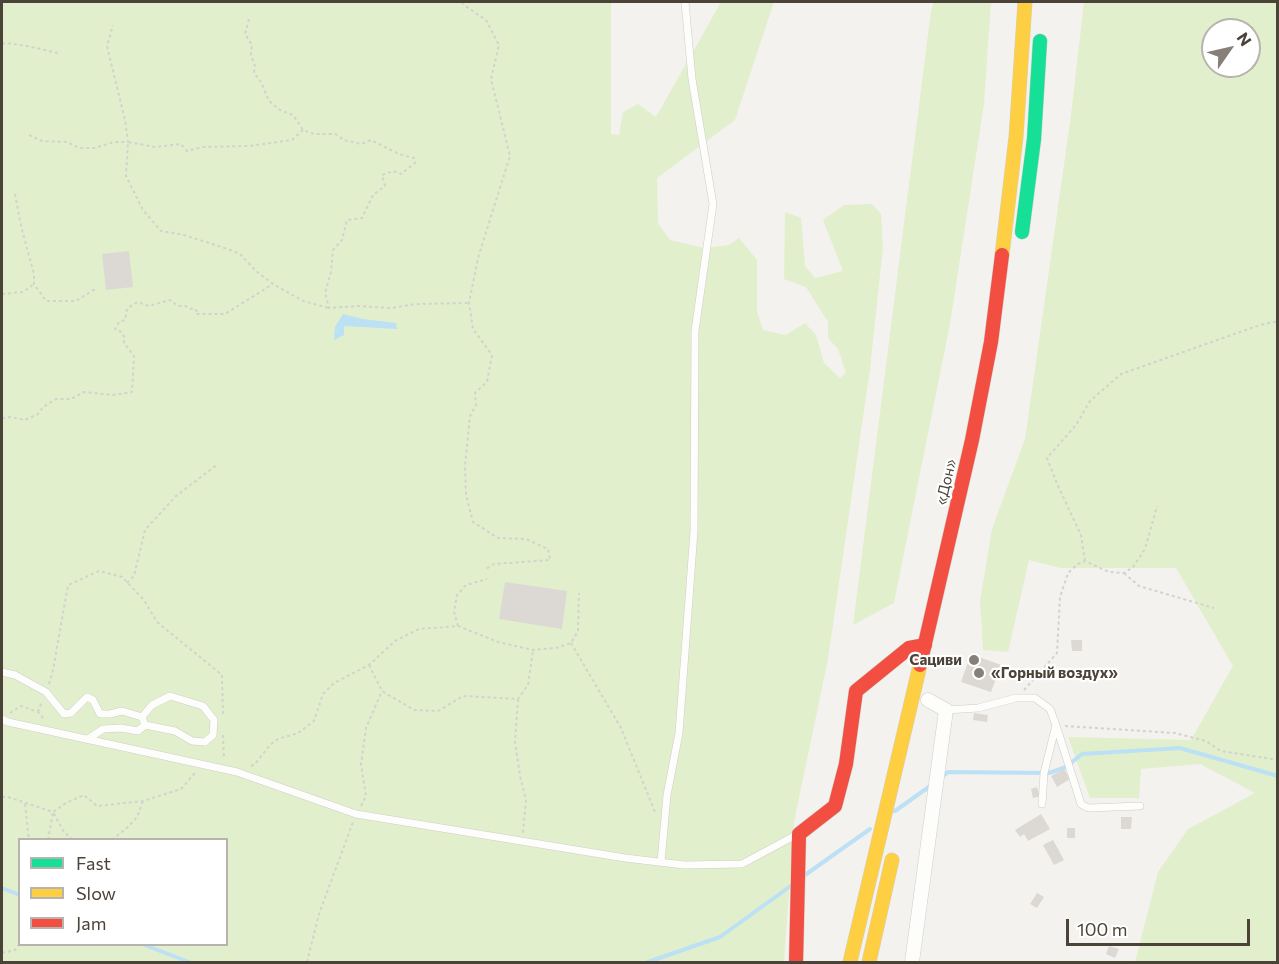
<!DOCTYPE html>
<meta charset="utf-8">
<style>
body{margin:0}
#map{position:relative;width:1279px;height:964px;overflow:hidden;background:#f3f2ee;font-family:Commissioner,sans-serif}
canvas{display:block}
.frame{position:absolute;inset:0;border:3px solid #4c4338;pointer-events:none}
.legend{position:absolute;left:18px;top:838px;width:210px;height:108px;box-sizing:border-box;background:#fff;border:2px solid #b7b4af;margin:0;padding:8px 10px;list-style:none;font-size:18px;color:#4c4338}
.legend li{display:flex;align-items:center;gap:12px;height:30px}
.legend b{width:30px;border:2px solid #b7b4af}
.north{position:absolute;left:1201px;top:18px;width:60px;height:60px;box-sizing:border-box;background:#fff;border:2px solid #b7b4af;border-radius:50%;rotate:56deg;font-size:16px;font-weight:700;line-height:24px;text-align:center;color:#4c4338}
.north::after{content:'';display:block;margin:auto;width:21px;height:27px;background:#868078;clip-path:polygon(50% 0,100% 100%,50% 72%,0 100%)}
.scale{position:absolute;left:1066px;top:919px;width:184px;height:27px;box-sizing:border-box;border:3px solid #4c4338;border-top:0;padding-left:8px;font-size:18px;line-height:21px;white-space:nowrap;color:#4c4338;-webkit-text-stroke:4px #fff;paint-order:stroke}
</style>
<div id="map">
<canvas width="1279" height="964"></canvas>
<div class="frame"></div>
<ul class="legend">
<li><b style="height:8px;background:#16e098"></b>Fast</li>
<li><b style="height:8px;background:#ffcf43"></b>Slow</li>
<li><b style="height:8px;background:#f24e42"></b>Jam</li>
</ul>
<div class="north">N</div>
<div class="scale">100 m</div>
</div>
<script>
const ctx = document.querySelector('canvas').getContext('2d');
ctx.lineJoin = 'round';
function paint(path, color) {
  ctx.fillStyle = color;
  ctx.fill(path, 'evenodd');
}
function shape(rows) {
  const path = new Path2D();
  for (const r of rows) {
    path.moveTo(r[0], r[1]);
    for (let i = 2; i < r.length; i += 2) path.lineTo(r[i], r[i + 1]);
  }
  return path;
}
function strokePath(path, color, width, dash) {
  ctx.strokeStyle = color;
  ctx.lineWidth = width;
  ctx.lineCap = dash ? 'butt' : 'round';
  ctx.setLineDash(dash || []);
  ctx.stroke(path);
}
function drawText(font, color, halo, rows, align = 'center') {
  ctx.font = font + ' Commissioner,sans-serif';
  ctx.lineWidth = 4.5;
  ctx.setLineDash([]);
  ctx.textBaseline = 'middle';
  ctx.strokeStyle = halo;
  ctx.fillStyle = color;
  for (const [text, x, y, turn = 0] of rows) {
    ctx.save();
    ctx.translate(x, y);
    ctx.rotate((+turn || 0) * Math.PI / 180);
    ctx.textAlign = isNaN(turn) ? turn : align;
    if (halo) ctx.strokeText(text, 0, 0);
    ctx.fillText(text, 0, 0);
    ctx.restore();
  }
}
paint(shape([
 [2,2,614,2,611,4,611,134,619,135,623,112,638,104,656,117,721,2,774,2,735,120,657,178,658,223,670,240,704,248,729,245,739,238,757,260,757,312,763,330,786,335,805,323,816,335,824,363,840,378,846,373,838,349,828,338,828,322,806,287,784,279,785,212,801,218,805,266,815,278,843,271,823,220,844,205,872,204,881,214,883,247,870,369,828,659,794,822,784,962,2,962],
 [20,840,226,840,226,944,20,944],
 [934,2,991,2,984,104,950,324,894,603,853,625,931,11],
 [1084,2,1277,2,1277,962,1135,962,1158,872,1188,829,1255,793,1200,764,1141,769,1139,798,1090,798,1068,737,1191,740,1233,666,1176,568,1061,568,1029,560,1008,652,983,650,980,601,992,529,1025,439,1071,115],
 [1213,30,1249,30,1249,66,1213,66]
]), '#e2efcd');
paint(shape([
 [343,314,363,319,396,323,397,329,344,326,344,335,334,340,335,327]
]), '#bce0f4');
strokePath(shape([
 [941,777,948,772,1049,773,1066,767,1082,754,1180,748,1278,776],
 [895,811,933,784],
 [805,875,870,829],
 [2,888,20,895],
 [142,944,189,962],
 [648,962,720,937,792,885]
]), '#bce0f4', 4);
paint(shape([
 [129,251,133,287,106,290,102,254],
 [505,582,567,591,562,629,499,619],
 [1071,640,1082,640,1082,651,1072,651],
 [971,654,1001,665,991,692,961,682],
 [974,713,988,715,987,722,973,720],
 [1064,769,1070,779,1057,787,1051,776],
 [1037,787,1040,796,1033,798,1031,789],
 [1041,814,1050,829,1028,841,1024,834,1020,837,1015,830],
 [1121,817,1132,817,1131,829,1121,829],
 [1067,828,1075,828,1075,838,1067,838],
 [1053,840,1064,860,1054,865,1043,845],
 [1037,893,1044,897,1037,908,1030,904],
 [1109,946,1119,949,1115,958,1106,954]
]), '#dcd9d4');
const lane = shape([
 [2,672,15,675,46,692,64,714,71,713,87,697,93,700,100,714,110,714,122,711,142,717,145,725,138,731,121,728,103,729,88,739],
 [946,710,978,708,1016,698,1035,698,1050,709,1056,725,1044,773,1042,804],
 [142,717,152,705,170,696,203,706,214,720,213,735,205,742,192,741,175,731,145,725],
 [2,719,8,722,237,772,356,814,625,858,684,865,742,864,796,835],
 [1057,728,1081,804,1088,808,1140,806],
 [661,862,667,795,679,733,694,531,695,331,713,204,692,79,685,2]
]);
const street = shape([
 [912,962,946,710,928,700]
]);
const fast = shape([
 [1022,232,1034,139,1040,41]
]);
const slow = shape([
 [1002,255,1016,137,1025,2],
 [850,962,920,665],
 [869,962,892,860]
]);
const jam = shape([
 [920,665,972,440,991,342,1002,255],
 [796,962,799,834,835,806,846,764,856,691,909,648,925,645]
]);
strokePath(lane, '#d0cdc8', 8);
strokePath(street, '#d0cdc8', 15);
strokePath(fast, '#d3cfc5', 15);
strokePath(slow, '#d3cfc5', 15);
strokePath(jam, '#d3cfc5', 15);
strokePath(shape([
 [462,2,464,5,486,20,499,45,491,79,510,156,478,258,469,303,473,329,492,355,487,382,475,393,476,405,470,416,465,466,466,495,473,522,498,538,526,539,548,549,550,560,494,564,486,569],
 [249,19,245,34,252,45,251,55,255,66,254,73,261,82,269,101,280,110,293,115,303,130,314,134,335,134,344,140,361,144,371,140,399,154,414,158,415,163,401,174,393,171,382,175,385,186,373,195,362,218,347,220,342,240,333,250,331,272,325,293,329,308,358,306,391,308,416,304,469,303],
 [2,44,6,43,27,46,58,53],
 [303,130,292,140,249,146,202,147,187,151,181,144,155,147,128,142,126,176,143,210,161,231,184,235,222,247,240,254,256,271,273,284,303,301,329,308],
 [29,135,42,141,67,142,79,148,95,148,114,142,128,142,125,120,107,46,113,25],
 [15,194,21,226,34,274,34,284,46,301,76,301,95,289],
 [2,294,23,292,34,284],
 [2,418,11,417,25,420,38,414,43,407,56,399,71,399,84,392,113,395,132,392,134,356,124,343,125,338,121,332,115,329,119,322,125,320,127,309,132,305,138,302,149,306,170,300,178,306,185,306,191,309,193,308,197,311,196,314,225,314,273,284],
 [1085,561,1081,535,1058,486,1047,458,1076,425,1090,401,1121,374,1260,325,1278,321],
 [1124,573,1139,586,1214,608],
 [127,583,134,576,145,530,176,496,218,464],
 [458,626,454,612,457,595,466,585,487,579],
 [571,643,621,728,655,812],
 [369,665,382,691,414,710,438,711,463,696,518,699,528,685,533,650],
 [49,684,53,670,68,585,99,571,122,577,144,600,157,622,222,675,223,714],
 [1024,690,1057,653,1060,597,1068,573,1078,564,1085,561,1109,572,1124,573,1133,567,1145,549,1157,506],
 [518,699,515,742,520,776,526,800,523,833],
 [38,712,42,701],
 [10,713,21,706,38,712,44,719],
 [1065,726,1175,733,1206,741,1221,751,1278,760],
 [223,735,224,759],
 [251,766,255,764,270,745,278,739,298,733,314,721,323,694,334,683,369,665,395,641,419,629,458,626,498,642,533,650,556,648,571,643,578,631,579,593],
 [2,797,8,797,53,812,66,803,84,795,97,806,143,801,181,789,195,773],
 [25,804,29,840],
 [361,806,366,796,361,764,366,728,382,691],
 [48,840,53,812,64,832,73,840],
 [112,840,128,827,137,817,143,801],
 [2,953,15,950,20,943],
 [307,962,319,914,353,822]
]), '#d3d2cc', 2, [3, 3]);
strokePath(lane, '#fdfdfc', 7);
strokePath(street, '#fdfdfc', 14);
strokePath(fast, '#16e098', 14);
strokePath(slow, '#ffcf43', 14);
strokePath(jam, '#f24e42', 14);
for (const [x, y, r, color] of [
 [974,660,6,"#868078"],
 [979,673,6,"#868078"]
]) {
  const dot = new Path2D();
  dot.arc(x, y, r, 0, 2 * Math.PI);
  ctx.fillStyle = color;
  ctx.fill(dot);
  strokePath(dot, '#fff', 2);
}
drawText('15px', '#4c4338', '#fff', [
 ["«Дон»",946,482,-77]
]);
drawText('bold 15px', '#4c4338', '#fff', [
 ["Сациви",962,660],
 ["«Горный воздух»",991,673,"left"]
], 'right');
</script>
